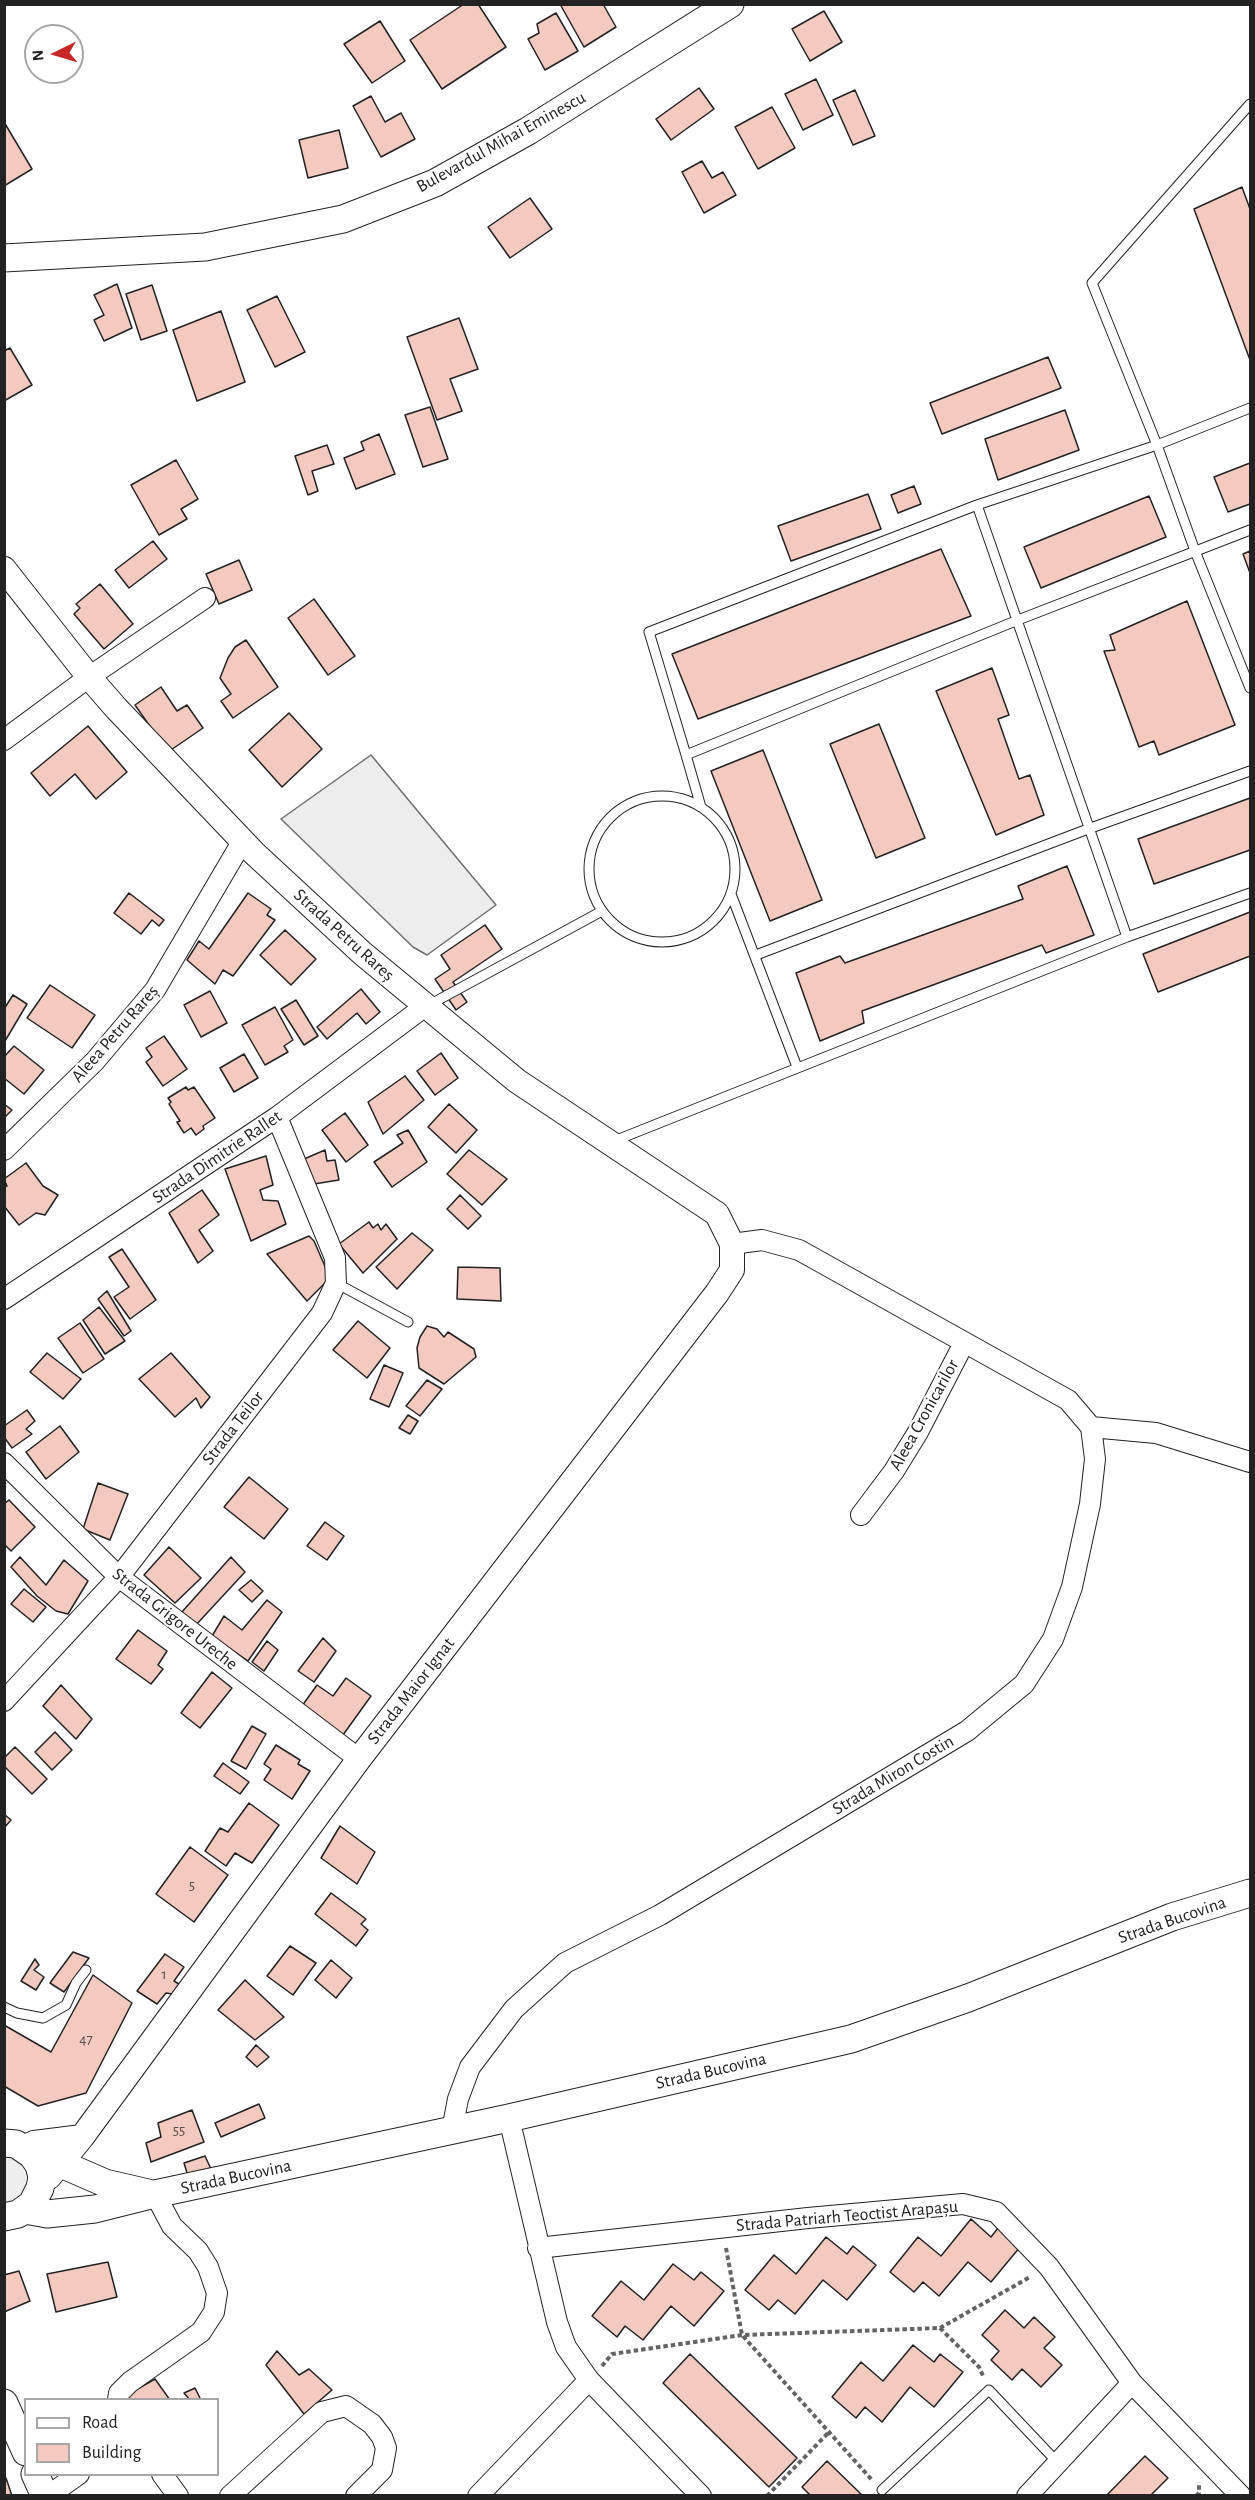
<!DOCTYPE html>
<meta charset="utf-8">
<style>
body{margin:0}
#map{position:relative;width:1255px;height:2500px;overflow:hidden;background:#fff;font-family:"Alegreya Sans",sans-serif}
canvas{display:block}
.frame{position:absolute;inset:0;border:6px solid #222;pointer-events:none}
.legend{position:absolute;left:24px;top:2398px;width:195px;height:78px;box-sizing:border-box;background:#fff;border:2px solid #a7a7a7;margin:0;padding:8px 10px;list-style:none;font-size:18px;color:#222}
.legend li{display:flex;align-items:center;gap:12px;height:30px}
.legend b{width:30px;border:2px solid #a7a7a7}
.north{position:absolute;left:24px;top:24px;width:60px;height:60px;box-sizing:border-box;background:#fff;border:2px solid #a7a7a7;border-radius:50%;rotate:265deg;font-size:16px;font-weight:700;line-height:24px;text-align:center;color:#222}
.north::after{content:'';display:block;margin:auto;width:21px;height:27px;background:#c62828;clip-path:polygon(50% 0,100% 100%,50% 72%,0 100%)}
</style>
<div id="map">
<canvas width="1255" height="2500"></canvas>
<div class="frame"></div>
<ul class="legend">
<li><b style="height:8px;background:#fff"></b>Road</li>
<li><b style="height:16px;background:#f3c9c0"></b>Building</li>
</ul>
<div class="north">N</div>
</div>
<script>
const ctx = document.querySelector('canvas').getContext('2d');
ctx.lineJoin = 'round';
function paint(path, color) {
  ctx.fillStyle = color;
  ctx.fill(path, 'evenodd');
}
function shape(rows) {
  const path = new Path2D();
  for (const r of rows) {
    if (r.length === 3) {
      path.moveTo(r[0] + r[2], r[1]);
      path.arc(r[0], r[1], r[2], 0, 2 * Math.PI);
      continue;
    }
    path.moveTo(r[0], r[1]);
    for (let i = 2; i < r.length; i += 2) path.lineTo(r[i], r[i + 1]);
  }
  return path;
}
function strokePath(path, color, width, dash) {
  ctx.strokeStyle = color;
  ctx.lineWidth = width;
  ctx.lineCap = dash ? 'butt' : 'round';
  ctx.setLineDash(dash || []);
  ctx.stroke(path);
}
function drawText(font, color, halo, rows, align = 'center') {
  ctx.font = font + ' "Alegreya Sans",sans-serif';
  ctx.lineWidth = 4.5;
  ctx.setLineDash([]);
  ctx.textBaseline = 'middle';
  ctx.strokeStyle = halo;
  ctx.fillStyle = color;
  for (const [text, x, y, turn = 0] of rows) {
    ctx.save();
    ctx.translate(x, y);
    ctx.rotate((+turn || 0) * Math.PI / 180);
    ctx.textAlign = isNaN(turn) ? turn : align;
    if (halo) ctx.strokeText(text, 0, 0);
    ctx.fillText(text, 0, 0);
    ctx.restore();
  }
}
const green = shape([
 [5,2152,26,2162,31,2188,5,2208,5,2152]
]);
paint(green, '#eee');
strokePath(green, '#6f6f6f', 1.5);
const parking = shape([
 [371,755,496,905,427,955,413,947,281,819,371,755]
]);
paint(parking, '#ededed');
strokePath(parking, '#6f6f6f', 1.5);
const building = shape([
 [464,4,478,4,506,47,442,89,410,40,464,4],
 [560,4,603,4,616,27,584,47,560,4],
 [824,11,842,42,810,61,792,29,824,11],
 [556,13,578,51,545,70,528,39,539,33,537,24,556,13],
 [380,21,405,61,372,83,344,44,380,21],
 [816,79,833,115,803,130,785,94,816,79],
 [699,88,714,109,671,140,656,119,699,88],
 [855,90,875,136,853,145,833,100,855,90],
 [371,96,385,122,401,113,415,139,381,157,353,106,371,96],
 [772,107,795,148,758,169,735,127,772,107],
 [4,122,32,169,4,186,4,122],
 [339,130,348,168,308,178,299,140,339,130],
 [702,161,712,178,723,172,736,195,704,213,682,172,702,161],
 [1242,187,1250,209,1250,360,1194,209,1242,187],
 [530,198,552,229,510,258,488,227,530,198],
 [117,284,132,328,104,341,94,320,104,315,94,295,117,284],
 [152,285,167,331,141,340,126,294,152,285],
 [277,296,305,352,275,367,247,310,277,296],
 [221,311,245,382,197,401,173,330,221,311],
 [459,318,478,369,450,379,462,411,437,420,407,337,459,318],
 [10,348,32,385,4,401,4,351,10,348],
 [1048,357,1061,388,942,434,930,403,1048,357],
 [430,407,448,459,423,467,405,415,430,407],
 [1065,410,1079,450,998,480,985,439,1065,410],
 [379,434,395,474,356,489,344,458,364,450,361,442,379,434],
 [327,445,334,464,312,471,318,491,308,495,295,456,327,445],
 [176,460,198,499,181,509,187,519,159,535,131,485,176,460],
 [1250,463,1250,504,1228,512,1214,477,1250,463],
 [914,486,921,504,898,513,891,495,914,486],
 [868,494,881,529,791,561,778,526,868,494],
 [1149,496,1166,537,1041,588,1024,547,1149,496],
 [153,541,167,559,129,588,115,570,153,541],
 [941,549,971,616,698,719,672,654,941,549],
 [1250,551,1250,573,1243,554,1250,551],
 [239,560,252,590,219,604,206,574,239,560],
 [100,584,133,624,104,649,74,614,80,608,76,604,100,584],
 [314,599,355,656,328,675,288,618,314,599],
 [1187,601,1235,725,1159,755,1154,741,1139,747,1104,651,1115,650,1110,635,1187,601],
 [246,640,278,687,233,718,221,701,231,694,220,678,228,658,235,647,246,640],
 [992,668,1009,715,998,719,1019,779,1030,775,1044,815,996,835,936,691,992,668],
 [161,687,177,711,187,705,203,728,168,752,135,705,161,687],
 [289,713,322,749,282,787,249,750,289,713],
 [879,724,925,838,876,858,830,744,879,724],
 [88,726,127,772,96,799,75,774,50,796,31,773,88,726],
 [763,750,822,900,770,921,711,771,763,750],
 [1250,798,1250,850,1154,884,1138,839,1250,798],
 [1067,866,1094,935,1046,953,1042,945,862,1011,864,1023,820,1041,796,973,840,956,845,963,1023,899,1018,886,1067,866],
 [129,893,164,920,159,926,152,920,141,934,114,913,129,893],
 [248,893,271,909,267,915,275,920,233,976,223,970,215,984,187,960,199,941,209,949,248,893],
 [1250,912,1250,956,1158,992,1143,954,1250,912],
 [485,925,502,949,453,982,467,1002,456,1010,435,979,450,969,441,955,485,925],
 [285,930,316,959,291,985,260,955,285,930],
 [50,985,95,1015,72,1048,27,1018,50,985],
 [361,989,380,1012,366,1024,357,1013,327,1039,317,1027,361,989],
 [210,991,227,1023,201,1037,184,1005,210,991],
 [13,995,27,1004,5,1041,4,1009,13,995],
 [296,1000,318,1036,304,1045,281,1009,296,1000],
 [275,1007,293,1040,284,1046,288,1052,265,1065,242,1025,275,1007],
 [164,1036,187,1069,163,1086,146,1062,152,1057,146,1048,164,1036],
 [14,1046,44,1070,24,1094,4,1078,4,1057,14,1046],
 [441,1053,458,1078,435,1095,417,1071,441,1053],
 [244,1054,258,1078,234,1092,220,1068,244,1054],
 [405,1076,424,1100,383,1134,368,1102,405,1076],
 [186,1087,188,1090,194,1087,215,1118,203,1126,204,1129,196,1135,191,1128,184,1133,177,1122,180,1121,169,1104,171,1102,168,1098,186,1087],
 [4,1104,12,1110,4,1118,4,1104],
 [449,1104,477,1130,456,1153,428,1127,449,1104],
 [345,1113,368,1145,346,1162,322,1130,345,1113],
 [408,1130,427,1162,392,1187,374,1162,403,1143,397,1135,408,1130],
 [325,1150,327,1161,335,1160,339,1180,314,1184,304,1159,325,1150],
 [469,1150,507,1179,482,1205,447,1174,469,1150],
 [266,1156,273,1185,260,1190,263,1200,278,1201,286,1224,251,1241,225,1169,266,1156],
 [26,1163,43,1186,58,1195,45,1215,36,1213,19,1225,4,1206,4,1188,7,1186,4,1179,26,1163],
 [202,1190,219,1215,199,1230,213,1251,198,1263,169,1213,202,1190],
 [460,1195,481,1216,468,1229,447,1209,460,1195],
 [369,1222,373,1228,378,1224,381,1230,386,1224,397,1239,363,1273,339,1244,369,1222],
 [412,1233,433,1250,397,1289,376,1267,412,1233],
 [309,1236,314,1241,330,1278,307,1301,267,1254,309,1236],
 [122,1249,156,1300,130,1319,114,1297,129,1287,109,1257,122,1249],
 [458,1267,500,1268,501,1301,457,1299,458,1267],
 [107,1291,131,1331,124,1336,98,1299,107,1291],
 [99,1307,125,1341,105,1354,83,1320,99,1307],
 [358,1321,390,1348,367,1378,333,1350,358,1321],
 [80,1323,104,1359,83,1373,58,1338,80,1323],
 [427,1326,437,1329,444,1337,448,1332,474,1349,476,1357,444,1384,419,1368,417,1348,420,1337,427,1326],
 [47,1353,81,1379,63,1399,30,1372,47,1353],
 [171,1353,210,1397,201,1408,196,1398,175,1417,139,1379,171,1353],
 [384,1365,403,1373,389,1407,370,1399,384,1365],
 [427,1380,442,1389,420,1416,406,1406,427,1380],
 [27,1410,35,1421,26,1429,32,1434,12,1448,4,1437,4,1426,27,1410],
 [408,1415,418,1421,410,1434,399,1428,408,1415],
 [60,1426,79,1452,46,1479,26,1452,60,1426],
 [249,1477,288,1509,264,1539,224,1507,249,1477],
 [98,1483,128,1494,110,1540,83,1529,98,1483],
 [9,1500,35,1527,11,1551,4,1544,4,1504,9,1500],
 [325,1522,344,1536,327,1560,307,1546,325,1522],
 [169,1547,201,1578,175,1603,144,1575,169,1547],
 [20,1557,46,1585,64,1560,88,1581,68,1614,56,1611,37,1596,11,1567,20,1557],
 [231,1557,245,1572,195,1626,181,1613,231,1557],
 [251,1580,263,1591,252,1602,239,1590,251,1580],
 [24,1589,46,1607,33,1622,11,1604,24,1589],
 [267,1600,282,1612,248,1661,212,1636,224,1616,242,1630,267,1600],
 [138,1630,167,1651,158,1665,163,1669,151,1684,116,1659,138,1630],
 [323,1638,336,1651,314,1682,298,1671,323,1638],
 [267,1641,278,1650,264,1671,252,1662,267,1641],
 [212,1672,232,1688,200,1728,181,1713,212,1672],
 [346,1678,371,1696,343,1735,302,1706,317,1685,333,1696,346,1678],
 [61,1685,92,1719,76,1739,43,1706,61,1685],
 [252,1726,266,1734,246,1769,231,1761,252,1726],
 [55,1732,72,1750,52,1770,35,1752,55,1732],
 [276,1745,300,1760,298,1764,310,1771,292,1799,264,1780,271,1769,264,1764,276,1745],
 [15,1747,47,1779,32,1794,4,1766,4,1758,15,1747],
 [223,1763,249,1782,240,1794,214,1776,223,1763],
 [249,1803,279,1825,252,1863,235,1853,226,1866,205,1851,220,1828,228,1832,249,1803],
 [4,1814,11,1820,4,1828,4,1814],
 [340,1826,375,1852,357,1884,321,1858,340,1826],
 [190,1847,228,1875,194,1922,156,1894,190,1847],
 [331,1893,366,1919,361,1924,368,1930,356,1946,315,1914,331,1893],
 [290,1946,316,1963,293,1995,267,1976,290,1946],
 [73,1952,89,1958,64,1992,50,1983,73,1952],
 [165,1954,184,1967,174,1981,179,1984,172,1994,166,1993,157,2004,137,1991,165,1954],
 [35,1959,39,1965,34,1970,44,1977,36,1990,21,1981,35,1959],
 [331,1960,352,1978,336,1998,315,1980,331,1960],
 [93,1975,132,2003,86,2093,38,2106,4,2086,4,2025,51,2052,93,1975],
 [245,1980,284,2017,255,2040,218,2010,245,1980],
 [256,2045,269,2057,257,2067,246,2057,256,2045],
 [259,2104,265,2118,221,2137,215,2123,259,2104],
 [192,2110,204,2142,151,2162,146,2143,161,2137,158,2123,192,2110],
 [205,2156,211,2169,188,2176,184,2163,205,2156],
 [971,2219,991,2237,998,2228,1020,2247,991,2282,968,2262,939,2296,923,2282,914,2292,890,2272,918,2237,941,2256,971,2219],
 [826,2237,847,2254,853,2246,876,2265,847,2300,823,2280,795,2314,778,2300,769,2310,745,2290,774,2255,796,2274,826,2237],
 [108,2262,117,2297,56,2312,47,2274,108,2262],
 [673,2264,694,2280,701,2272,724,2291,694,2326,671,2306,643,2340,625,2326,617,2337,592,2316,621,2281,644,2300,673,2264],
 [19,2271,30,2301,4,2312,4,2275,19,2271],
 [1005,2310,1024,2328,1034,2317,1055,2337,1044,2348,1062,2365,1041,2387,1022,2369,1012,2380,991,2360,999,2351,982,2335,1005,2310],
 [913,2345,934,2362,940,2354,963,2372,934,2407,910,2387,882,2422,865,2407,856,2418,832,2397,861,2362,883,2381,913,2345],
 [277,2351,299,2375,309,2369,332,2390,304,2414,266,2365,277,2351],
 [690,2354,797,2458,769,2487,663,2383,690,2354],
 [155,2379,170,2400,127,2400,125,2396,155,2379],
 [195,2388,201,2400,190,2400,184,2393,195,2388],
 [1145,2456,1168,2478,1150,2496,1106,2496,1145,2456],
 [827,2461,863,2496,811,2496,802,2487,827,2461],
 [4,2478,6,2478,12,2496,4,2496,4,2478]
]);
paint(building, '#f3c9c0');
strokePath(building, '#222', 1.5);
const service = shape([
 [1250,104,1092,283,1157,445,1195,551,1250,688],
 [977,505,1127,937],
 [686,755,649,632,977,505,1157,445,1250,408],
 [662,869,73],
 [701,807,686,755,1018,620,1250,530],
 [731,894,797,1067],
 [756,955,1088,829,1250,771],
 [429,1005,602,911],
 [614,1141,1127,937,1250,893],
 [336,1283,408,1322],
 [4,2007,17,2013,43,2018,66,2005,76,1983,86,1970],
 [882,2490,989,2390,1058,2463]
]);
const minor = shape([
 [4,740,89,677,205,598],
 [4,1150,95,1061,155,990,242,842],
 [4,1299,277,1117,424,1007],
 [1091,1427,1156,1433,1250,1462],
 [4,1463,119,1577,359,1759],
 [861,1515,894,1471,918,1432,964,1343],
 [4,1701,119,1577,322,1313,336,1283,335,1258,277,1117],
 [509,2118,557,2322,566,2347,589,2380,701,2496],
 [452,2130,458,2099,470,2067,514,2009,565,1963,660,1915,967,1731,1024,1684,1053,1639,1072,1587,1090,1504,1095,1459,1091,1427,1068,1400,799,1250,762,1240,732,1244],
 [538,2248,808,2218,963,2204,996,2212,1049,2267,1132,2383,1241,2496],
 [118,2400,119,2393,130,2382,201,2332,214,2312,217,2293,208,2267,198,2251,172,2226,155,2194],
 [162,2474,178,2496],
 [48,2496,79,2474],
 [230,2496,322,2412,346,2406,372,2424,382,2437,386,2448,382,2470,356,2496],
 [478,2496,589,2380],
 [1027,2496,1132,2383]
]);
const tertiary = shape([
 [4,569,89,677,116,708,254,853,362,953,517,1081,717,1214,732,1244,732,1270,717,1293,359,1759,82,2137,49,2177],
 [23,2148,34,2143,82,2137]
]);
const secondary = shape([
 [4,258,205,247,343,219,435,183,528,131,730,4],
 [4,2143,16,2144,32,2155,39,2165,42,2177,40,2188,32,2204,18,2214,4,2217],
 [32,2155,59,2163,105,2183,148,2193],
 [25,2210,47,2214,95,2209,155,2194,509,2118,851,2039,968,1998,1172,1917,1250,1893],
 [4,2403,26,2452],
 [35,2474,45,2496]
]);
strokePath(service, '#222', 11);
strokePath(minor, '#222', 22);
strokePath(tertiary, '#222', 26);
strokePath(secondary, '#222', 29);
strokePath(shape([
 [726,2248,742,2335,872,2480],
 [940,2328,979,2367,984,2378],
 [602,2366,612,2354,742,2335,940,2328,1030,2277],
 [767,2496,829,2432],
 [1196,2496,1199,2493,1199,2482]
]), '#646464', 4, [4.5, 3]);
strokePath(service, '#fff', 9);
strokePath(minor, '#fff', 20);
strokePath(tertiary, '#fff', 24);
strokePath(secondary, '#fff', 27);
drawText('15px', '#564c4a', null, [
 ["5",192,1885],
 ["1",164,1974],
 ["47",86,2039],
 ["55",179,2130]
]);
drawText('18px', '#222', '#fff', [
 ["Bulevardul Mihai Eminescu",501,142,-29],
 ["Strada Petru Rareș",344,935,42],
 ["Aleea Petru Rareș",115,1034,-49],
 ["Strada Dimitrie Rallet",217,1157,-34],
 ["Aleea Cronicarilor",924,1415,-61],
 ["Strada Teilor",233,1428,-52],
 ["Strada Grigore Ureche",175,1619,38],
 ["Strada Maior Ignat",411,1691,-52],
 ["Strada Miron Costin",893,1775,-31],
 ["Strada Bucovina",1172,1920,-19],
 ["Strada Bucovina",711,2071,-13],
 ["Strada Bucovina",236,2177,-12],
 ["Strada Patriarh Teoctist Arapașu",847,2216,-5]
]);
</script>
